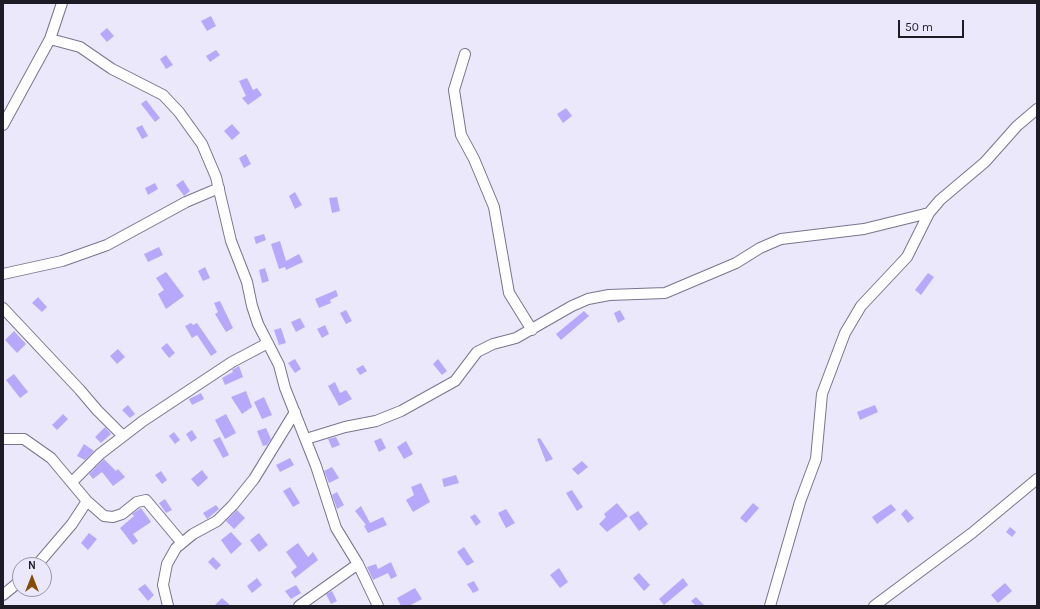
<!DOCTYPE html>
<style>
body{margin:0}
#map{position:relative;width:1040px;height:609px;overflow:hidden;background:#eae8fa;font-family:Karla,sans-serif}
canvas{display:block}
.frame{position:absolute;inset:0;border:4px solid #1d1b26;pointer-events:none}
.north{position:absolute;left:12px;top:557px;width:40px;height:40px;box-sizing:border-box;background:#eae8fa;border:1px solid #9896a5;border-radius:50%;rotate:0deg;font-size:11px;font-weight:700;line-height:16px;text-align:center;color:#1d1b26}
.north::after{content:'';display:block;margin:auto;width:14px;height:18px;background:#854d00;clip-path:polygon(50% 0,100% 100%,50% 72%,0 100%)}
.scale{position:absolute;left:898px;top:20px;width:66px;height:18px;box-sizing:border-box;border:2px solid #1d1b26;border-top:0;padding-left:5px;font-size:12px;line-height:14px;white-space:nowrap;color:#1d1b26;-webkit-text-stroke:3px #eae8fa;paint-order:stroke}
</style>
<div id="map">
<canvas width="1040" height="609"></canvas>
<div class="frame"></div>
<div class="north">N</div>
<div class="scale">50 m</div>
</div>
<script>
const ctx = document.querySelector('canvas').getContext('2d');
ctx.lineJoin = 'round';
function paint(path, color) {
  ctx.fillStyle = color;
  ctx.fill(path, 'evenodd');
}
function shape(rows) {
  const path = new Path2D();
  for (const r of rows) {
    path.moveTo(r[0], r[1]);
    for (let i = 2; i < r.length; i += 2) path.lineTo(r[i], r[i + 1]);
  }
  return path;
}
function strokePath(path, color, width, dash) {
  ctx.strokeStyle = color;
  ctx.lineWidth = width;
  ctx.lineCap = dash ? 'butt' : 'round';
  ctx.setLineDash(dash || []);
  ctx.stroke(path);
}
paint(shape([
 [211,16,216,26,207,31,201,21],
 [107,28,114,36,107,42,100,34],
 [216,50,220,55,210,62,206,56],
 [166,55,173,65,166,69,160,59],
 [247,78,253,90,257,88,262,95,248,105,242,98,246,96,239,81],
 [146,100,160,118,155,122,141,104],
 [566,108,572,116,563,123,557,114],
 [232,124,240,133,232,140,224,131],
 [142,125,148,136,142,139,136,128],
 [246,154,251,164,244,168,239,158],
 [183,180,190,191,184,196,176,185],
 [155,183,158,189,148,195,145,188],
 [295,192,302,205,295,209,289,196],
 [337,197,340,211,332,213,329,198],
 [264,234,266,240,256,244,254,237],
 [280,241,286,261,299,254,303,262,286,270,285,267,279,269,271,244],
 [159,247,163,255,148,262,144,254],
 [205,267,210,278,203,281,198,271],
 [265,268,269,281,262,283,259,270],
 [166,272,184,296,166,309,158,294,164,290,156,278],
 [928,273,934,277,921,295,915,290],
 [336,290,338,296,330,300,331,303,319,308,315,299],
 [38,297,47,307,42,312,32,303],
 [220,301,233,328,226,332,215,314,218,312,214,303],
 [346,310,352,321,346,324,340,313],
 [620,310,625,319,618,323,614,313],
 [584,311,589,316,561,340,556,334],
 [300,318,305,327,296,332,291,322],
 [191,323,193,325,197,323,217,352,211,356,197,335,192,338,185,326],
 [325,325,329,334,322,338,317,329],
 [281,328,286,343,279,345,274,330],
 [14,331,26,344,17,353,5,340],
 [167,343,175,353,169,358,161,348],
 [118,349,125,357,117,364,110,356],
 [295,359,301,369,295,373,288,363],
 [438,359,447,371,442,375,433,364],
 [363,365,367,371,360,375,356,369],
 [239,366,243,377,225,385,222,378,233,372,232,370],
 [14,374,28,392,20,398,6,380],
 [335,382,340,393,346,390,352,399,339,406,328,386],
 [246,391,252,407,242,414,231,397],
 [201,393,204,399,192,405,189,399],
 [264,397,272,415,262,419,254,402],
 [128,405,135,414,130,418,122,410],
 [875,405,878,412,860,420,857,412],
 [63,414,68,419,57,430,52,425],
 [226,414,236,433,225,439,215,420],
 [105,427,111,434,101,443,95,437],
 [266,428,271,439,267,445,263,446,257,431],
 [192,430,197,438,191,442,186,434],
 [174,432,180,440,175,444,169,436],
 [220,437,229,455,223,458,213,440],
 [336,437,340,445,332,448,328,439],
 [381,438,386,448,379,452,374,441],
 [540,438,553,459,546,462,537,439],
 [406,441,413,454,404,459,397,447],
 [84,444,94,451,85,460,77,456],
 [290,458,294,465,280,472,276,465],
 [104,459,116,471,118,469,125,477,113,486,102,472,93,479,89,474],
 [582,461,588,467,578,475,572,469],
 [332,467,339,478,329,483,324,471],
 [202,470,208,478,198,487,191,479],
 [161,471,167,480,162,484,155,475],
 [456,475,459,483,444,487,442,479],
 [421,483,430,502,413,512,406,500,414,495,411,487],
 [290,487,300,503,293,507,283,491],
 [572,490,583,507,577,511,566,493],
 [337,492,344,505,337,509,332,495],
 [165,499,172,510,166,513,159,503],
 [617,503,628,516,607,532,599,524,606,517,604,514],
 [753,503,759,508,746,523,740,518],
 [891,504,896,510,877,524,872,517],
 [216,505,219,509,207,519,203,513],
 [361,506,370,523,383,517,387,525,368,533,364,526,366,525,355,511],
 [141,508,151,522,133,534,138,541,133,545,120,528,134,516,132,514],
 [506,509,515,523,506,528,498,513],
 [906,509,914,518,908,523,901,514],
 [237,510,245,518,234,529,226,521],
 [638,511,648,524,639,531,629,517],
 [475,514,481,522,476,526,470,517],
 [1010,527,1016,532,1012,537,1006,532],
 [231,532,242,544,231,554,221,540],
 [89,533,97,539,88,550,81,543],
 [259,533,268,545,259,552,250,540],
 [298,543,308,557,313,552,318,560,295,578,291,572,297,567,286,552],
 [464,547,474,562,467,566,457,552],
 [213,557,221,565,216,570,208,562],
 [391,562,397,576,391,579,388,573,373,580,367,567,376,564,378,569],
 [559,568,568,582,560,588,550,575],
 [639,573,650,585,644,591,633,578],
 [257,578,262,585,252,593,247,586],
 [683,578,688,585,664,605,659,599],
 [474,581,479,590,473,593,467,584],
 [1005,583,1012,591,998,603,991,595],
 [145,584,154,595,148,601,138,589],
 [296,585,301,593,291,599,285,591],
 [415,588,422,599,409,606,401,606,397,598],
 [332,591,337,601,331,604,326,594],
 [696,597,705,606,696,606,691,601],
 [222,598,231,606,214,606]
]), '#b8a8fb');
const street = shape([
 [50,39,80,47,112,69,163,95,179,112,202,144,216,177,231,241,247,282,252,306,258,324,279,365,285,388,316,466,336,528,358,564,378,606],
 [465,54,454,90,461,135,474,159,494,207,509,293,532,330],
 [3,125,50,39,62,3],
 [3,274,62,261,107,245,186,202,219,188],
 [3,308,80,390,97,410,123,436],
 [3,439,24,439,51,458,87,501,104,516,113,517,122,514,137,502,146,500,182,543],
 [306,439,345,427,376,421,401,411,455,381,477,352,493,344,516,338,572,306,588,299,609,295,665,293,736,263,760,248,781,239,864,229,929,213],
 [72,482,100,454,143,421,232,362,268,343],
 [37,565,72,524,87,501],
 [3,595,20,581],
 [168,606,163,585,167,564,176,548,193,534,217,521,233,505,254,479,295,412],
 [299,606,358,564],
 [770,606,800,502,816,459,822,394,845,333,861,306,907,257,929,213,940,200,985,162,1017,126,1037,109],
 [874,606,972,533,1037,479]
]);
strokePath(street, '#797590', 12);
strokePath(street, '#fff', 10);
</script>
